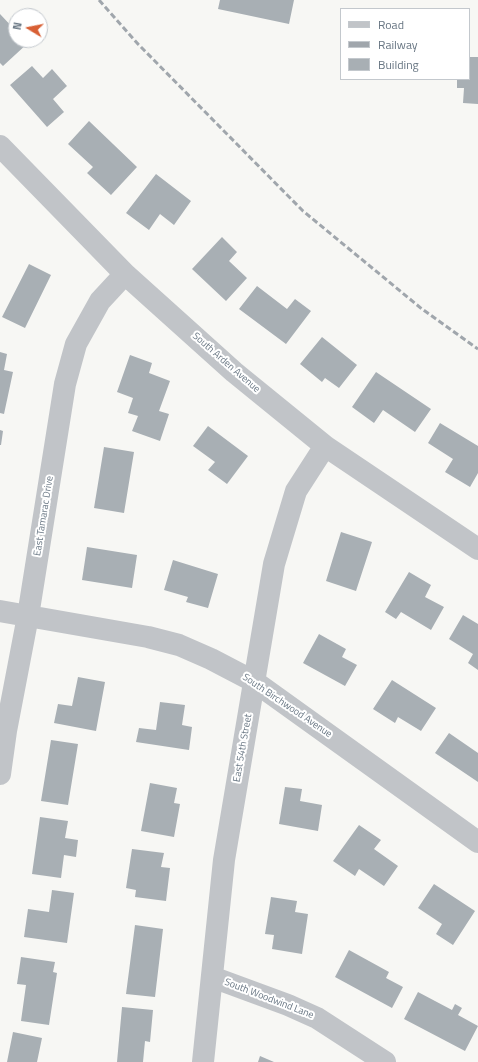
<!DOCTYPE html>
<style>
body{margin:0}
#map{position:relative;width:478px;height:1062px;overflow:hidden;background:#f7f7f4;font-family:"Titillium Web",sans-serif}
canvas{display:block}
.legend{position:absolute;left:340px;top:8px;width:130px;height:72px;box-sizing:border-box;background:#fff;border:1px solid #c3c8cd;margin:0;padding:5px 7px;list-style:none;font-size:12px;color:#687683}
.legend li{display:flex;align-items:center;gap:8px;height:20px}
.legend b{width:20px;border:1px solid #c3c8cd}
.north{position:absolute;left:8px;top:8px;width:40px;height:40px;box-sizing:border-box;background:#fff;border:1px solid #c3c8cd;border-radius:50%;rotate:280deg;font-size:11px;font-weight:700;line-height:16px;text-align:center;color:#687683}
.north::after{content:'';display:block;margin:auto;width:14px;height:18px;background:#d85f34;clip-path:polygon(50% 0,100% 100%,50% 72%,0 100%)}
</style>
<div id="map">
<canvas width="478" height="1062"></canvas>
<ul class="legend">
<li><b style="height:5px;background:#c1c4c8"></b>Road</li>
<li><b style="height:5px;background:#a0a6ac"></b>Railway</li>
<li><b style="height:11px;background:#a8afb4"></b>Building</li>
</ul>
<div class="north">N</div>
</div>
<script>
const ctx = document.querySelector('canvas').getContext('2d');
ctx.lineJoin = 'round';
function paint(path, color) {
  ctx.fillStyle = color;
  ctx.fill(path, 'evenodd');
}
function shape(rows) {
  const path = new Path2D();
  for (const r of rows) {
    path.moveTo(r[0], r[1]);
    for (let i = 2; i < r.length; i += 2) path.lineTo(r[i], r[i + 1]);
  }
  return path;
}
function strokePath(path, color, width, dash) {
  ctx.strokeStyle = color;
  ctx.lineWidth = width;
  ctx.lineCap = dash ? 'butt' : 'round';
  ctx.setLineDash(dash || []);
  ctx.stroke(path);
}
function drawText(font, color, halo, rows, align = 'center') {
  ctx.font = font + ' "Titillium Web",sans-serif';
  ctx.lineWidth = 4;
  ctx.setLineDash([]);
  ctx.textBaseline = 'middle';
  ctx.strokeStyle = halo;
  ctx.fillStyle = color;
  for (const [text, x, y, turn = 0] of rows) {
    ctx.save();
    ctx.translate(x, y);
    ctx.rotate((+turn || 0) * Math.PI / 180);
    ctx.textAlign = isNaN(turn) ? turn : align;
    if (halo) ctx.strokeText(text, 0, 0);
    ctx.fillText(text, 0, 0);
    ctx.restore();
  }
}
paint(shape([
 [220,0,294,0,289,24,218,9],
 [0,14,16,31,16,40,25,40,28,43,3,66,0,63],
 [469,57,478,57,478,104,463,103,464,88,457,88,457,79,469,79],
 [32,66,43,78,52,69,67,86,53,99,64,112,47,127,10,85],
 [89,121,137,167,111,195,87,173,93,167,68,144],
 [156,174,191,201,174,225,160,214,149,230,126,213],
 [222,237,237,252,229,261,247,278,226,301,192,269],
 [29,264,51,275,25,328,2,317],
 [257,286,287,309,295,299,311,311,286,344,239,309],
 [322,337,357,365,339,388,325,378,322,382,300,364],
 [0,352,7,354,4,370,13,372,4,414,0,413],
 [130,355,152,363,149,373,170,381,159,411,169,414,160,441,132,431,138,416,128,413,133,398,117,392],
 [376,372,431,409,415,432,383,410,374,423,352,407],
 [440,423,478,446,478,473,470,487,445,472,453,459,428,443],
 [208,426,248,456,227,484,208,470,215,462,193,446],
 [0,430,3,431,1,445,0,445],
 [104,447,134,452,124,513,94,508],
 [341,532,372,542,356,591,326,581],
 [87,547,137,555,132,588,82,580],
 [173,560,218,574,208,608,186,602,188,597,164,590],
 [409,572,431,585,425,597,444,607,431,630,401,612,396,619,385,612],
 [463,615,478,624,478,670,468,663,473,654,449,639],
 [319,634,346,649,342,657,357,665,345,686,303,663],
 [78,677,105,682,96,731,54,723,58,704,72,706],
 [392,680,436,708,421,731,398,717,395,723,373,709],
 [160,702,185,705,182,725,192,727,189,750,136,742,139,728,156,730],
 [449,733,478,753,478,782,435,753],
 [51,740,78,744,68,805,41,801],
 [150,783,177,788,174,803,180,804,174,837,141,831],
 [285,787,302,789,300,801,322,805,318,831,279,824],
 [40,817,68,821,65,838,78,840,76,857,64,855,61,878,32,874],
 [359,825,381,840,374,849,398,866,384,886,359,869,355,876,333,861],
 [132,849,164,853,161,867,170,868,166,901,135,897,136,890,126,888],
 [434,884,475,911,453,945,436,934,442,924,418,908],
 [52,890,74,893,67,943,24,937,28,909,49,912],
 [271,897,297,901,295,912,308,914,302,954,272,949,274,935,265,934],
 [135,925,163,929,155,997,126,994],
 [349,950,389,972,386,978,403,987,392,1008,335,977],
 [21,957,55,962,53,972,57,973,49,1025,21,1021,26,985,17,984],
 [418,992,452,1010,455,1004,462,1008,458,1015,478,1026,465,1051,404,1019],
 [122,1007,153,1010,150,1042,145,1041,143,1062,117,1062],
 [13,1032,42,1038,37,1062,7,1062],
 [260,1056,274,1062,258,1062]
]), '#a8afb4');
strokePath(shape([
 [0,146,125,274,234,372,325,446,478,549],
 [0,611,148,637,179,645,211,659,255,682,478,842],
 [0,774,6,731,28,616,65,384,76,344,100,301,125,274],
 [212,977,288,1005,317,1018,385,1062],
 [203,1062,224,860,274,564,296,491,325,446]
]), '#c1c4c8', 22);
strokePath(shape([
 [99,0,138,44,303,211,422,309,478,349]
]), '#a0a6ac', 3, [6, 3]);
drawText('10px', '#687683', '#fff', [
 ["South Arden Avenue",226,363,41],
 ["East Tamarac Drive",44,516,-81],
 ["South Birchwood Avenue",287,706,34],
 ["East 54th Street",243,748,-80],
 ["South Woodwind Lane",269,999,21]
]);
</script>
